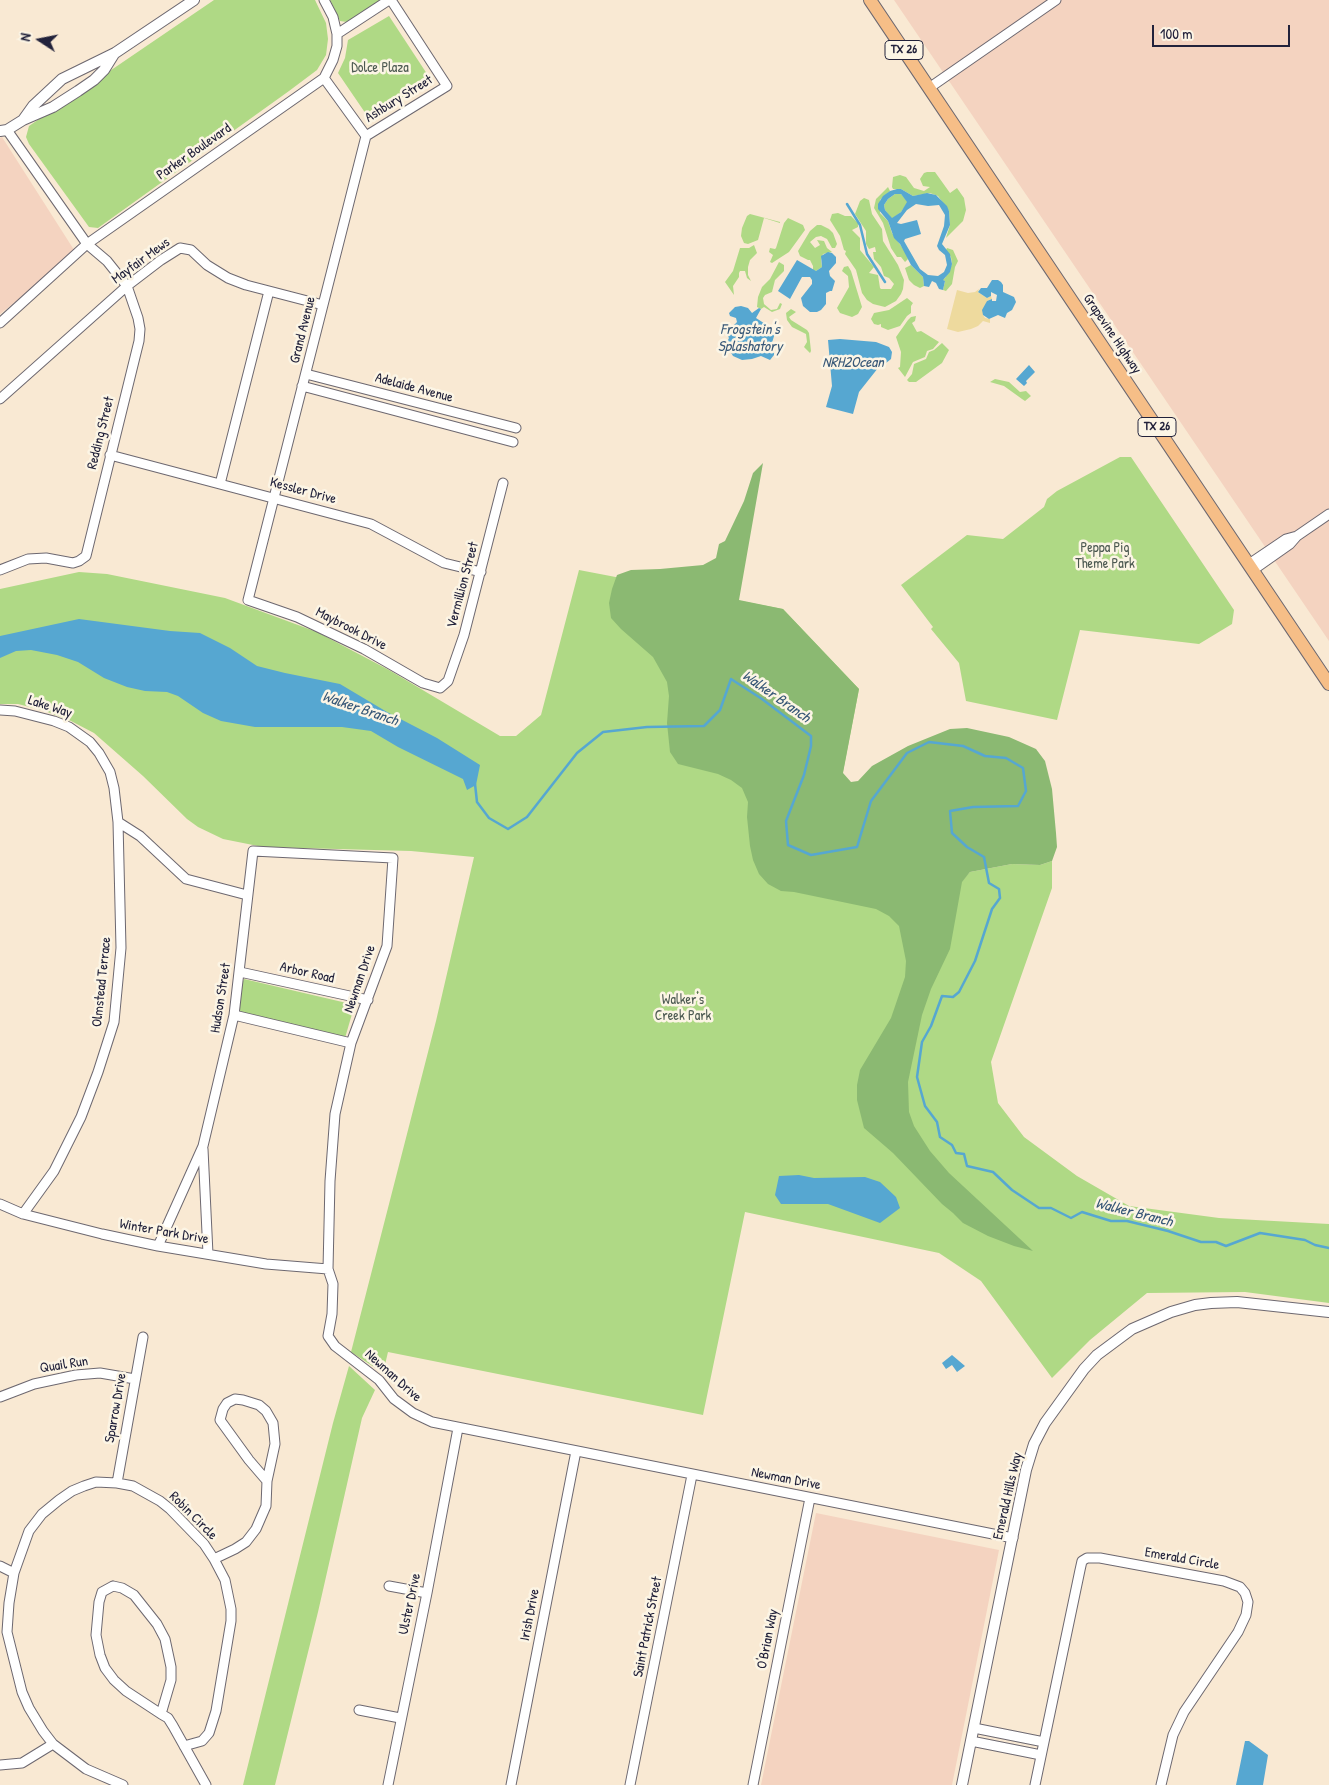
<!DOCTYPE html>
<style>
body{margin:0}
#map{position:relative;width:1329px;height:1785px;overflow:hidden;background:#f9e9d3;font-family:"Patrick Hand",sans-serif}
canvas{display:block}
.north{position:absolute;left:15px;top:15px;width:50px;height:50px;-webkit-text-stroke:4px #fcf5e5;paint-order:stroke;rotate:281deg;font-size:14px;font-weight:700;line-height:20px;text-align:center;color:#22223b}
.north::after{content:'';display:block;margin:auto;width:18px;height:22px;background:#22223b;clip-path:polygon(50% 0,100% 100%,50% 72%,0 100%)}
.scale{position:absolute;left:1152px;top:25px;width:138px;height:22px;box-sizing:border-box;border:2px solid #22223b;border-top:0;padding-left:6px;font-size:15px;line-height:18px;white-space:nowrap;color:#22223b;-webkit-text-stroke:4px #fcf5e5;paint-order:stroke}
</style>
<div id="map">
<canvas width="1329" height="1785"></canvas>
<div class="north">N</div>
<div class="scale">100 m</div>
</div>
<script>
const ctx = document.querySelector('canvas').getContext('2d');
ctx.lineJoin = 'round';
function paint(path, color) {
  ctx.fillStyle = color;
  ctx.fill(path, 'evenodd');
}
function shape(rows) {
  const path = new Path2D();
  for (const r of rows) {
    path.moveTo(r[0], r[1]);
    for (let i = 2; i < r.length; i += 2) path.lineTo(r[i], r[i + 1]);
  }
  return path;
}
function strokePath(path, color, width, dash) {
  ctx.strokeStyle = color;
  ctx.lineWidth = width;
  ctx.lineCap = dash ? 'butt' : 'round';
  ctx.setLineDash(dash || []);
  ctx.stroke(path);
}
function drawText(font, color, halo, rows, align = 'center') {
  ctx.font = font + ' "Patrick Hand",sans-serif';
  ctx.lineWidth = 5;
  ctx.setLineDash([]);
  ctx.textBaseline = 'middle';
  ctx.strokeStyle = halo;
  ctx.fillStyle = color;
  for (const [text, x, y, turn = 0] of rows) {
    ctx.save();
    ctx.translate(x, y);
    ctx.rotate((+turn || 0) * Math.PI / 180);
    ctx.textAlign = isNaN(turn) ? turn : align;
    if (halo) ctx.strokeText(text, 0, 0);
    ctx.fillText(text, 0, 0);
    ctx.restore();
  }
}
paint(shape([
 [894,0,1329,0,1329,641],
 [2,137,76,253,0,314,0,138],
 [816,1513,999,1550,952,1785,761,1785]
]), '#f4d3c0');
paint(shape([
 [214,0,315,0,326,23,328,39,326,55,317,70,289,91,98,228,89,227,29,144,26,137,29,126],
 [330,0,381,0,347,22,340,21],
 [389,16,431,80,368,117,338,73,345,58,348,40],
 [927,172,935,172,950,193,957,188,964,198,966,210,963,221,946,238,950,225,949,211,938,196,930,193,913,196,901,189,893,189,892,187,893,177,900,175,906,177,914,188,924,191,930,187,923,186,920,179,924,173],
 [888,187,890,191,880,200,880,213,888,221,892,233,906,253,908,259,905,262,901,257,897,257,891,248,883,223,874,208,876,199],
 [895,194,901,194,908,202,901,212,892,219,885,210,884,205,888,199],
 [864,198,869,200,872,214,882,229,883,241,898,265,904,280,903,289,901,294,896,301,885,307,873,304,867,300,862,293,856,270,845,254,846,251,844,250,840,236,830,220,832,214,838,213,845,216,851,216,858,223,858,227,852,230,860,238,860,250,874,267,869,273,878,275,880,288,881,289,891,289,894,284,889,278,884,276,881,267,874,259,873,252,876,252,875,247,869,249,866,244,866,231,855,214,860,201],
 [750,214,780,222,780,223,764,218,758,240,748,244,744,243,741,236,742,228,747,216],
 [788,218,803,225,805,230,789,252,772,263,770,262,773,255,769,252,770,248,775,249,776,248,784,223],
 [817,225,821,225,829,229,833,233,837,244,835,248,832,248,827,239,821,236,816,237,810,242,815,248,820,245,817,240,824,241,827,248,832,252,823,254,821,260,822,267,816,271,813,270,813,266,810,260,808,260,800,256,798,251,810,231],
 [754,245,757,253,750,260,748,267,748,275,751,281,747,278,745,271,740,271,739,273,739,277,733,286,734,295,725,282,733,271,740,248,749,248],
 [947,248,953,250,958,261,955,267,952,284,946,291,943,290,945,281,942,280,945,278,952,264,951,257,946,250],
 [779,262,784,265,784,271,775,280,772,292,765,295,763,298,764,304,771,310,777,309,780,303,782,304,780,309,772,312,764,307,761,309,757,307,758,297,762,287,770,279],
 [911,265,923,277,924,286,920,288,914,285,909,280,905,268],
 [848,266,851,271,862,307,858,314,852,317,840,313,837,308,849,287,848,276,842,271,844,267],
 [907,298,913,303,911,306,911,313,907,316,900,326,888,330,881,327,881,324,878,325,874,324,871,319,874,313,889,310],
 [791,309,796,312,789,317,791,320,807,330,809,333,811,351,810,353,804,347,807,342,806,334,792,327,787,320,786,313],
 [916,316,915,321,912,323,917,332,921,331,939,342,933,349,927,351,925,357,913,362,905,377,898,368,900,367,901,352,896,337,908,320,911,317],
 [942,343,949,350,942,363,916,382,909,382,907,380,912,374,914,364,926,359,929,352,934,350],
 [995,379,1009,382,1020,392,1026,391,1031,396,1025,401,1022,399,1004,386,990,382],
 [1120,457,1131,457,1234,610,1232,624,1199,644,1080,630,1057,720,966,701,959,663,931,629,933,627,901,585,967,535,1003,539,1044,507,1047,499,1057,491],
 [579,570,783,609,859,689,828,849,961,882,970,872,1012,864,1040,865,1052,861,1052,888,991,1062,998,1103,1024,1137,1077,1176,1129,1206,1219,1218,1329,1224,1329,1303,1245,1292,1147,1293,1090,1340,1052,1378,981,1281,939,1253,745,1212,703,1415,388,1352,383,1373,351,1352,436,1021,474,857,411,851,263,847,223,839,198,827,187,819,143,776,94,733,71,721,45,711,18,704,0,704,0,589,79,572,107,574,225,598,317,632,389,670,500,736,516,736,541,715],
 [244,979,351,1004,354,1007,345,1038,238,1014,241,986],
 [349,1366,375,1390,362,1418,318,1612,275,1785,243,1785,333,1423]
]), '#afd985');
paint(shape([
 [763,463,739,600,783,609,859,689,843,773,851,782,858,781,872,766,908,746,950,729,967,728,1009,737,1036,749,1045,761,1052,789,1056,833,1057,847,1052,861,1040,865,1012,864,970,872,962,882,950,949,931,989,922,1015,908,1082,909,1112,914,1126,930,1151,949,1173,1033,1251,1014,1246,988,1236,963,1223,953,1213,942,1204,893,1153,864,1128,857,1100,857,1085,860,1070,891,1018,905,977,906,961,899,926,889,916,876,909,794,892,781,891,768,884,759,874,753,860,750,846,747,817,748,802,742,788,731,780,718,774,678,764,670,752,667,723,669,696,667,682,653,657,621,629,611,618,609,603,612,589,617,575,631,570,660,569,703,565,716,558,719,544,725,541,744,501,753,473]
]), '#8bb972');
paint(shape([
 [979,289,978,292,987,298,991,296,992,299,987,301,983,315,985,318,990,319,990,323,983,321,978,326,971,329,958,332,947,329,957,290,968,293,975,292]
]), '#eeda9e');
paint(shape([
 [897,189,901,189,913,196,927,193,936,195,947,206,949,211,950,225,942,244,950,254,952,264,950,272,943,280,945,281,943,290,939,289,936,283,932,281,929,287,924,286,923,277,911,265,900,244,894,238,888,221,878,209,878,204,883,196,890,191],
 [895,194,901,194,907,202,901,212,892,218,885,210,884,205,888,199],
 [916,204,928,206,939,205,945,215,944,226,937,246,939,250,945,255,947,265,944,272,938,276,928,275,920,269,904,241,905,239,921,234,917,220,901,224,897,223,907,210],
 [828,252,832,253,836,257,836,263,829,271,830,276,835,281,832,291,830,291,826,293,826,304,821,310,817,312,810,312,803,306,801,298,812,284,812,280,810,277,802,277,790,299,778,291,797,260,816,271,822,267,821,256],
 [992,280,998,280,1001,282,1003,285,1003,292,1014,297,1016,302,1012,310,1007,313,1005,318,998,315,989,319,983,315,982,310,987,301,992,299,992,301,996,301,997,295,991,292,991,296,987,298,978,292,981,288,987,288],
 [741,306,748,308,752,313,759,308,761,309,756,318,773,329,775,333,771,346,774,349,774,355,770,360,761,356,752,359,742,360,733,356,726,344,729,338,726,333,737,322,736,318,730,316,729,313,735,307],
 [840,339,876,342,889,347,892,352,891,359,886,363,882,363,859,392,853,414,826,407,832,386,828,340],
 [1029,365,1035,372,1026,381,1027,383,1024,386,1016,379],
 [79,619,170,631,200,633,230,648,257,666,285,673,340,684,387,712,437,738,480,765,476,785,467,790,463,779,398,747,371,731,342,727,255,727,221,721,203,713,178,696,167,692,145,691,127,687,104,678,78,662,57,655,31,650,16,651,0,658,0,636],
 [799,1175,814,1178,865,1177,880,1182,896,1197,900,1208,880,1223,828,1204,781,1204,775,1195,779,1176],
 [952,1355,965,1366,957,1372,952,1365,946,1369,942,1363],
 [1245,1741,1249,1741,1268,1755,1263,1785,1236,1785]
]), '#56a7d1');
strokePath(shape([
 [847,204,860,225,867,254,885,282],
 [475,784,477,802,489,818,508,829,527,817,577,753,603,732,647,727,704,726,720,710,731,679,762,699,811,736,811,746,804,775,786,821,788,845,811,855,857,847,871,801,907,753,929,742,963,746,985,756,1006,758,1023,768,1026,791,1018,806,973,807,950,811,952,833,967,847,984,857,989,883,999,889,1000,898,992,909,975,961,959,992,953,997,942,996,931,1026,922,1042,917,1077,925,1106,937,1122,940,1137,952,1145,956,1153,964,1154,967,1166,993,1172,1012,1190,1039,1208,1051,1208,1071,1218,1082,1212,1111,1221,1127,1221,1168,1231,1201,1242,1216,1242,1226,1246,1260,1233,1305,1240,1315,1245,1329,1248]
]), '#56a7d1', 2.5);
const minor = shape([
 [337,34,389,0],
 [324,78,366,136,248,600,297,617,364,649,423,683,440,688,448,681,464,635,503,483],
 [929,88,1056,0],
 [366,136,447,86,391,0],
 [0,323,87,244,324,78,333,60,337,46,337,34,333,17,324,0],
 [306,374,516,428],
 [302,386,513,442],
 [0,399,127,286,161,260,180,248,191,250,207,265,228,278,246,285,323,305],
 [110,455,371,524,444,563,481,572],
 [220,484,269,291],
 [1249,564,1286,539,1297,536],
 [0,570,28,559,46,558,73,563,79,561,86,556,139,341,140,329,138,318,127,286,107,261,87,244,7,130],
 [1253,570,1290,544,1297,536,1329,514],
 [0,710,15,711,54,721,69,727,90,742,99,753,110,772,114,788,118,822,121,948,114,1022,98,1072,81,1117,54,1171,23,1214],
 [118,822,140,836,186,879,247,895],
 [240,972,368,1000],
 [234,1015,351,1043],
 [203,1149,208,1254],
 [0,1204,23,1214,102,1234,158,1246,266,1264,328,1269],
 [158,1246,203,1146,234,1015,253,851,393,858,387,946,351,1043,335,1114,330,1181,328,1269,333,1284,332,1314,328,1336,335,1346,379,1380,394,1399,413,1413,432,1422,1013,1538],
 [0,1397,34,1384,76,1375,100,1373,135,1379],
 [235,1399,243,1400,259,1405,266,1411,273,1423,275,1444,267,1481,249,1460,220,1420,223,1409,227,1403,235,1399],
 [117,1483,143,1337],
 [214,1559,235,1549,246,1542,256,1529,266,1506,267,1481],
 [0,1566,14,1573],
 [113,1586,122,1588,134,1595,157,1624,165,1639,171,1667,171,1680,161,1714,126,1691,114,1680,105,1668,100,1655,96,1635,99,1602,102,1592,113,1586],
 [389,1586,427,1593],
 [359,1710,400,1718],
 [161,1714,168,1718,173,1726,206,1785],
 [974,1728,1044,1742],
 [971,1741,1041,1755],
 [0,1765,22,1763,53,1744],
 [123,1785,86,1769,53,1744,43,1731,29,1708,22,1692,7,1632,9,1603,14,1573,29,1531,42,1514,59,1500,72,1491,84,1486,96,1482,117,1483,133,1486,160,1501,170,1509,204,1544,214,1559,225,1580,231,1609,231,1621,216,1711,209,1733,202,1741,184,1746],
 [388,1785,427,1593,458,1428],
 [511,1785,576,1451],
 [630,1785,692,1475],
 [753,1785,810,1498],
 [1035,1785,1080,1570,1082,1561,1087,1558,1100,1558,1224,1581,1240,1587,1245,1593,1248,1602,1246,1615,1238,1632,1184,1712,1173,1735,1161,1785]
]);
const tertiary = shape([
 [23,120,33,106,62,79,115,53,194,0],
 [0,131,7,130,23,120,53,107,78,91,94,80,104,70,114,54],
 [962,1785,1026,1470,1034,1444,1045,1423,1084,1369,1097,1355,1132,1329,1171,1312,1195,1305,1211,1303,1237,1302,1329,1312]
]);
const primary = shape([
 [870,0,1329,684]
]);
strokePath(minor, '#6d6870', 11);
strokePath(tertiary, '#6d6870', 12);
strokePath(primary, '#6d6870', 14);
strokePath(minor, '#fff', 9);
strokePath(tertiary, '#fff', 10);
strokePath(primary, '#f6be87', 12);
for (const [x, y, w] of [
 [904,50,38],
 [1157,427,38]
]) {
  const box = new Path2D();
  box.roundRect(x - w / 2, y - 9.5, w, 19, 4);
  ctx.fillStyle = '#fcf5e5';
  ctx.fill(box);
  strokePath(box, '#22223b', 1);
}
drawText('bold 12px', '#22223b', null, [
 ["TX 26",904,50],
 ["TX 26",1157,427]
]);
drawText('14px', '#4c5951', '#fcf5e5', [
 ["Dolce Plaza",380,68],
 ["Peppa Pig",1105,548],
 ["Theme Park",1105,564],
 ["Walker's",683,1000],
 ["Creek Park",683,1016]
]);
drawText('14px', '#22223b', '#fcf5e5', [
 ["Ashbury Street",399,99,-32],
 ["Parker Boulevard",194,152,-35],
 ["Mayfair Mews",141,261,-36],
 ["Grand Avenue",303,330,-76],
 ["Grapevine Highway",1112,334,56],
 ["Adelaide Avenue",414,388,15],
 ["Redding Street",101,433,-76],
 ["Kessler Drive",303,491,15],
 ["Vermillion Street",463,585,-75],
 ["Maybrook Drive",351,629,27],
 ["Lake Way",50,707,18],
 ["Arbor Road",307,973,13],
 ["Newman Drive",360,979,-71],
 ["Olmstead Terrace",102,982,-84],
 ["Hudson Street",221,998,-81],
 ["Winter Park Drive",164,1232,10],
 ["Quail Run",64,1365,-9],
 ["Newman Drive",393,1376,42],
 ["Sparrow Drive",116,1408,-80],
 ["Newman Drive",786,1479,11],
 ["Emerald Hills Way",1008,1496,-77],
 ["Robin Circle",193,1516,45],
 ["Emerald Circle",1182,1559,10],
 ["Ulster Drive",410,1604,-78],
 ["Irish Drive",530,1615,-79],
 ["Saint Patrick Street",648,1627,-79],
 ["O'Brian Way",768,1639,-79]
]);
drawText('italic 15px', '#375777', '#fcf5e5', [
 ["Frogstein's",750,330],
 ["Splashatory",750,347],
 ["NRH2Ocean",853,363],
 ["Walker Branch",776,697,35],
 ["Walker Branch",360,709,19],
 ["Walker Branch",1134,1213,14]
]);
</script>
